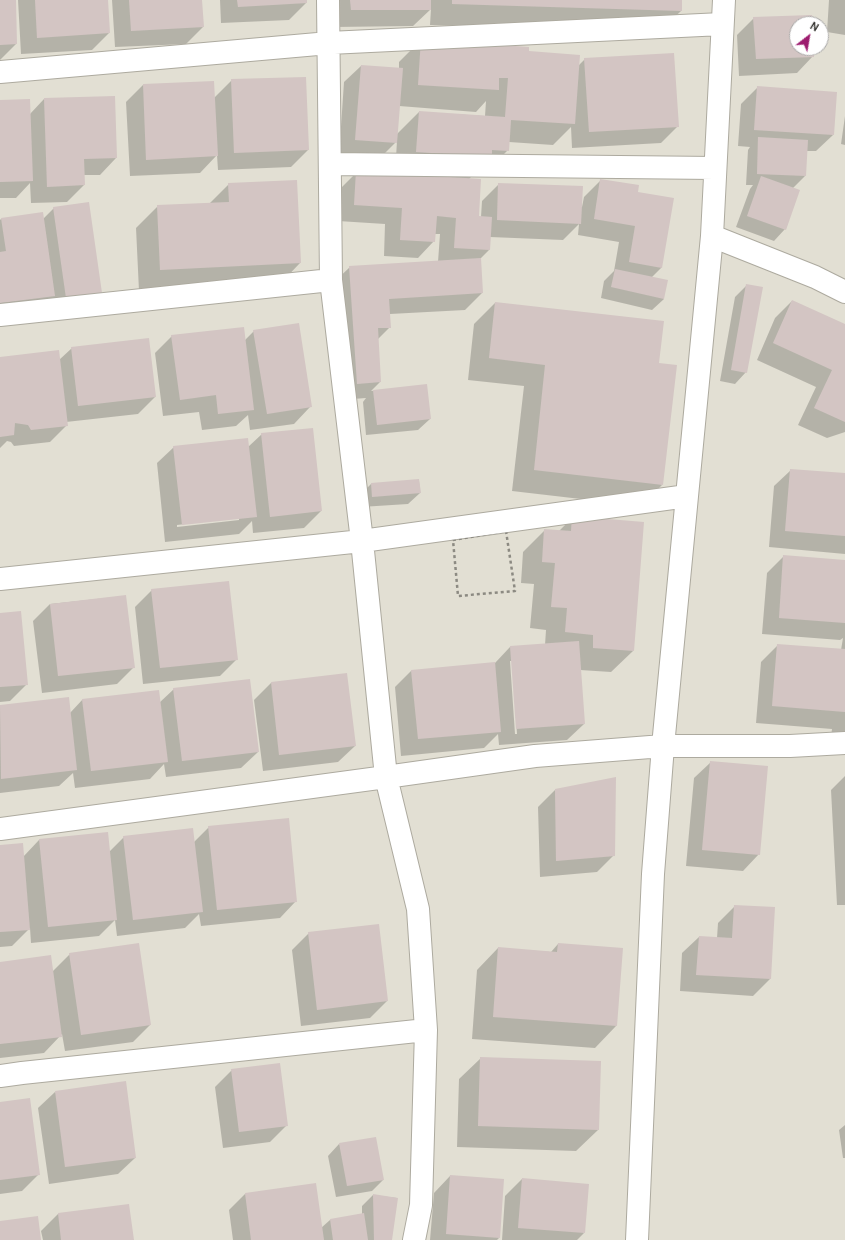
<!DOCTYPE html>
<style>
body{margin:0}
#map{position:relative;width:845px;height:1240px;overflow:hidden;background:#e2dfd3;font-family:Cabin,sans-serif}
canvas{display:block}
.north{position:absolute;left:789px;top:16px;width:40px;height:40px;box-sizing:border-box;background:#fff;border:1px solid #adacab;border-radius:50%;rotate:31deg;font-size:11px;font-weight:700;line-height:16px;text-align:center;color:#31302c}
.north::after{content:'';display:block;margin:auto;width:14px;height:18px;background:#9d1c6f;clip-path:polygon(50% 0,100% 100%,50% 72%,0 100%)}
</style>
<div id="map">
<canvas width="845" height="1240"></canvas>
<div class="north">N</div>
</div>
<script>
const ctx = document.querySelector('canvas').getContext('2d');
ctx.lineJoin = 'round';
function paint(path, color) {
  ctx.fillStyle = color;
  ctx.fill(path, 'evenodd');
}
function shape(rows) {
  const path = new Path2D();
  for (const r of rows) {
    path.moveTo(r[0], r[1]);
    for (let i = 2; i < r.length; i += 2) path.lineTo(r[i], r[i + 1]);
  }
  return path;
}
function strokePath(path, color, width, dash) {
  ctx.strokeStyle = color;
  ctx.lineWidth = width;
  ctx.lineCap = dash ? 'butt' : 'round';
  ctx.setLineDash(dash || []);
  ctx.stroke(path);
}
paint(shape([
 [0,0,15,0,16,44,0,60],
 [18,0,107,0,109,33,92,50,21,54],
 [112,0,201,0,203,27,186,44,115,47],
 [220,0,306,0,306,3,289,20,221,23],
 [334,0,681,0,681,11,659,32,430,25,431,9,413,26,334,27],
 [829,0,845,0,845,35,827,32],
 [754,18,812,24,797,24,797,48,813,48,813,56,797,73,739,76,737,35],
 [421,40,528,52,579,65,585,59,678,126,661,143,572,148,571,127,553,145,509,142,508,150,486,172,476,172,469,179,478,217,481,217,482,201,499,184,582,207,584,197,601,180,637,193,662,267,651,278,664,299,652,310,601,298,604,281,614,271,619,242,578,235,579,224,563,240,490,237,489,250,480,259,482,293,465,310,390,314,390,327,377,340,380,382,371,391,426,385,430,419,418,430,366,435,363,402,366,398,340,400,333,283,350,267,438,262,440,234,435,234,434,241,418,258,384,256,385,224,338,221,340,189,357,172,395,174,397,141,379,159,339,156,344,82,361,66,399,69,399,62],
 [486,101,485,116,419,112,396,135,399,106,476,112],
 [232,80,308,150,291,167,218,170,217,155,200,173,130,176,126,102,143,85,213,82,214,98],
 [758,87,833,135,816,151,806,151,805,176,793,188,785,229,774,241,736,227,750,189,753,185,746,185,748,150,750,147,738,146,741,104],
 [44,99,116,158,100,175,84,175,84,185,67,202,31,203,30,183,16,198,0,198,0,101,30,114],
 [845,116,845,145,841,144],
 [229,184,300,263,279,285,139,291,136,228,158,206,209,204],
 [54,208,101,293,84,310,0,317,0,220,1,219,43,219],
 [747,285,746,372,735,384,720,381,735,297],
 [792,301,845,325,845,432,827,438,798,425,816,387,757,360,775,318],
 [495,303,662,485,641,506,512,491,524,386,468,380,474,324],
 [254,331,310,407,294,424,250,430,248,415,236,426,202,430,199,412,163,416,155,353,172,336,244,341],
 [72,348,155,397,138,414,66,422,66,426,50,442,14,446,11,442,7,441,0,448,0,358,59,360],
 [262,434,321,511,304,528,253,533,252,521,239,534,165,542,157,463,174,447,248,447],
 [239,518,239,520,177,527,177,525],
 [791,470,845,474,845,554,769,547,774,486],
 [419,481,420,493,408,504,361,507,360,495,371,484],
 [573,517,633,651,611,672,580,670,584,724,567,740,499,745,498,734,484,748,401,756,395,687,411,671,495,663,510,647,545,645,546,630,530,628,534,584,521,583,523,552,545,530,559,531],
 [510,661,512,661,517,734,515,734],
 [784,556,845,561,845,745,830,743,832,729,756,723,761,662,778,645,841,650,843,638,840,640,762,634,767,573],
 [152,590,237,659,220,676,143,684,135,607],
 [125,596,134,667,117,684,42,693,33,621,50,604],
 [0,614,27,684,10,701,0,702],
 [346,674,355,746,338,762,263,771,254,700,271,683],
 [174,689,258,752,241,768,166,777,164,764,150,779,75,788,73,773,59,786,0,793,0,706,68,698,70,713,83,699,159,703],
 [711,762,759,854,743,871,686,866,694,778],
 [845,776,845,905,837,905,831,790],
 [555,790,614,855,597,872,540,877,538,807],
 [209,827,296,901,280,918,201,926,199,914,185,928,117,936,115,920,99,936,31,943,30,928,12,946,0,947,0,846,23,857,39,840,109,852,124,837,194,842],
 [735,906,770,979,753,996,680,991,682,953,699,937,717,938,718,923],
 [309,933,387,1001,370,1018,301,1026,292,950],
 [558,944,622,949,616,1026,595,1048,472,1039,477,970,498,948,551,952],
 [70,954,150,1025,133,1042,65,1051,62,1034,44,1053,0,1058,0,963,52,972],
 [481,1058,598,1130,576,1151,457,1147,459,1079],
 [232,1070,287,1125,270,1142,223,1148,215,1087],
 [55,1092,135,1158,118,1174,49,1184,38,1108],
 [0,1103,39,1174,22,1191,0,1194],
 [845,1125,845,1158,843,1158,839,1130],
 [339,1144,383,1180,372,1191,336,1197,328,1156],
 [450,1176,499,1238,497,1240,430,1240,434,1193],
 [522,1179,584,1233,577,1240,502,1240,505,1196],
 [245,1194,321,1228,330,1220,362,1214,362,1206,373,1195,397,1198,391,1240,233,1240,229,1210],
 [128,1205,133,1240,43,1240,41,1231,58,1214]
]), '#0003');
paint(shape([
 [0,0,16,0,17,44,0,45],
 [35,0,108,0,110,33,37,38],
 [129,0,202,0,204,27,131,31],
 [237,0,307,0,307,3,238,7],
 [350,0,431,0,431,10,351,10],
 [452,0,682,0,682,11,452,4],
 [812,15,813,24,797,24,797,48,814,48,814,57,756,59,753,17],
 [421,39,529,47,529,51,580,55,575,124,511,120,509,151,492,150,492,157,416,152,419,111,505,117,508,78,499,78,499,90,418,85],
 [674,53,679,127,589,132,584,58],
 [361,65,403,68,397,143,355,140],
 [306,77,309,150,234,153,231,79],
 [214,81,218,156,146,160,143,84],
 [757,86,837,92,834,135,754,130],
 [115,96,117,158,84,159,85,185,47,187,44,98],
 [30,99,33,181,0,182,0,100],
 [758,137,808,140,806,176,757,174],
 [356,171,481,179,479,216,492,217,490,250,454,248,456,218,437,216,435,242,400,240,402,208,354,205],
 [761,176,800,190,786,230,747,216],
 [600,179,639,185,638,192,674,198,662,268,629,262,635,226,594,219],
 [297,180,301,263,160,270,157,205,229,202,228,183],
 [498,183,583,186,581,224,497,220],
 [89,202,102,293,66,298,53,207],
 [43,212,55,296,0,303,0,252,6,251,1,218],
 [481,258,483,293,389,299,391,328,378,328,381,382,357,384,349,266],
 [615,269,668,280,664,299,611,287],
 [746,284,763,287,747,373,731,370],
 [792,300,845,324,845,422,814,408,832,370,773,343],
 [495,302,664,321,659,363,677,365,663,485,534,470,545,365,489,358],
 [299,323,312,407,267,414,253,330],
 [244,327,254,410,218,414,216,395,180,400,171,335],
 [149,338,156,397,78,406,71,347],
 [59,350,68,426,31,430,28,425,15,423,14,435,0,437,0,357],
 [427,384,431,419,377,425,373,390],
 [313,428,322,511,270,517,261,433],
 [248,438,257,517,182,525,173,446],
 [790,469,845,473,845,536,785,531],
 [419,479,421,493,372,497,371,483],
 [572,516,644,522,634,651,593,648,593,635,565,632,567,608,551,607,555,563,542,562,544,529,571,531],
 [783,555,845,560,845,623,779,618],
 [229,581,238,660,160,668,151,589],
 [126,595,135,668,58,676,50,604],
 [21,611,28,685,0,687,0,613],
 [579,641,585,724,516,729,510,646],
 [777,644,845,649,845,712,772,706],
 [495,662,501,732,418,739,411,670],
 [347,673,356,746,279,755,271,682],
 [250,679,259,752,182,761,173,688],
 [159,690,168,762,91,771,82,699],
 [69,697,77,770,1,779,0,705],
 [710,761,768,766,760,855,702,850],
 [616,777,615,856,556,861,555,789],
 [289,818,297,902,217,910,208,826],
 [193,828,203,912,133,920,123,836],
 [108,832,117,920,48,927,39,839],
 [23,843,30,930,0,932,0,845],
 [734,905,775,907,771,979,696,975,699,936,732,938],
 [379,924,388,1001,317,1010,308,932],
 [139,943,151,1025,81,1035,69,953],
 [558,943,623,948,617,1026,493,1017,498,947,557,952],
 [51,955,62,1037,0,1044,0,962],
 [480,1057,601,1061,599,1130,478,1126],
 [280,1063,288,1126,239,1132,231,1069],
 [126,1081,136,1158,65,1167,55,1091],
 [30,1098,40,1175,0,1180,0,1102],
 [376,1137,384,1180,347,1186,339,1143],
 [450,1175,504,1179,500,1238,446,1234],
 [522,1178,589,1184,585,1233,518,1228],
 [316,1183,324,1240,251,1240,245,1193],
 [373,1194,398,1198,392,1240,374,1240],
 [129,1204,134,1240,61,1240,58,1213],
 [364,1213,368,1240,333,1240,330,1219],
 [38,1216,41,1240,0,1240,0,1221]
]), '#d3c5c3');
const street = shape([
 [328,0,331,280,362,541,386,777,418,909,426,1030,421,1205,414,1240],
 [0,72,329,43,722,24],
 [330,164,715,168],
 [712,236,815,277,845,292],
 [0,315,331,280],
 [0,579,362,541,687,496],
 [0,829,386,777,535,756,663,746,790,746,845,743],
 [0,1076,22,1073,426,1030],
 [637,1240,653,874,663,746,712,236,724,0]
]);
strokePath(street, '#adaa9f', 24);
strokePath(shape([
 [506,531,515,591,458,596,453,540,506,531]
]), '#8c8a82', 2.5, [3, 3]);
strokePath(street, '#fff', 22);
</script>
